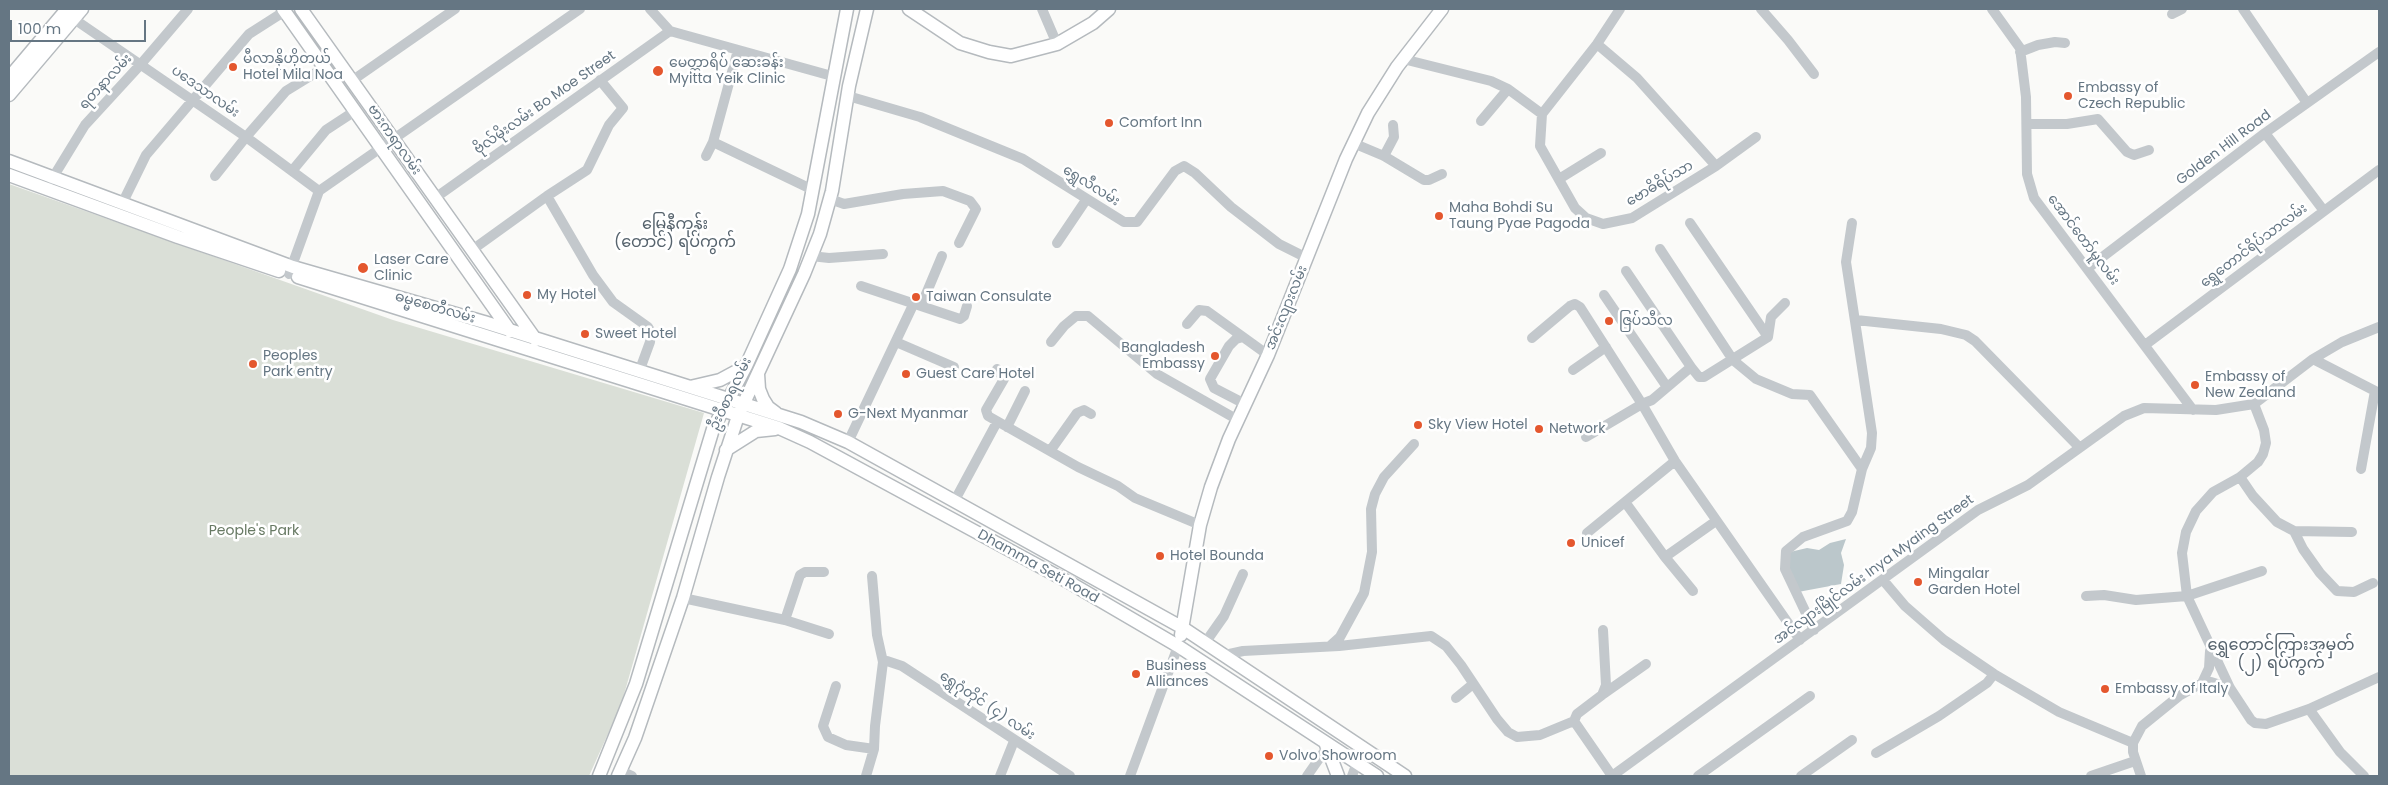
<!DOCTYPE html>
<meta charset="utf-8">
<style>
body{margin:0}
#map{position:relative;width:2388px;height:785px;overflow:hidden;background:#fafaf8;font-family:Poppins,sans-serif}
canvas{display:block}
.frame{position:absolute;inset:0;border:10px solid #657683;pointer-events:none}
.scale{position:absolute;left:10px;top:20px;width:136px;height:22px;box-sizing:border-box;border:2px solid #657683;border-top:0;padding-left:6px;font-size:15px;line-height:18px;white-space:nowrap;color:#657683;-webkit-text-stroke:4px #fff;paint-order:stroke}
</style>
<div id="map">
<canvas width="2388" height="785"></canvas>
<div class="frame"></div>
<div class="scale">100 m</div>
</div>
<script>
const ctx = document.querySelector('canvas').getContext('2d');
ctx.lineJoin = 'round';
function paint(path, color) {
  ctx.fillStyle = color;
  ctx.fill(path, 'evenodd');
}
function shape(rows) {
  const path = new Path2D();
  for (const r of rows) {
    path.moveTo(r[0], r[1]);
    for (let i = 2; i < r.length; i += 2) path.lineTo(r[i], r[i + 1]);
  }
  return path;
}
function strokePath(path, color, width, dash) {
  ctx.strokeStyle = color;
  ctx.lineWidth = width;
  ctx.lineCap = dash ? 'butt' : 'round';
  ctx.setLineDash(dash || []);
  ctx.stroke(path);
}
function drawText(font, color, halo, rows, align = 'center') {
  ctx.font = font + ' Poppins,"Noto Sans Myanmar",sans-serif';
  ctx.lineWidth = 5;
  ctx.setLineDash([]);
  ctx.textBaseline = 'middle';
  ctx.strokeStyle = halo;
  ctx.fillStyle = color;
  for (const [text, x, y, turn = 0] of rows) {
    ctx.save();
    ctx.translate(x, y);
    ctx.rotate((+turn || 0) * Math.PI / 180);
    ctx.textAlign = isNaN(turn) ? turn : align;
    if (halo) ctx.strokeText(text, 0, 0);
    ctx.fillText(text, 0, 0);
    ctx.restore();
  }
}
paint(shape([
 [9,184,393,320,704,413,621,705,589,776,9,776]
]), '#dadfd7');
paint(shape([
 [1846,539,1841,553,1844,565,1841,584,1798,592,1789,571,1790,552,1807,548,1819,550,1830,543]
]), '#bbc7cb');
const major = shape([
 [283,9,510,331],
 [301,9,536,340],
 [909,9,960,43,989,52,1011,56,1057,44,1093,23,1109,9],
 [9,95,82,9],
 [9,161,293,267,484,322,801,422,848,442,1183,628,1405,776],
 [9,175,178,237,279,271],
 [298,277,779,428,810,442,1072,584,1178,646,1377,776],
 [758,374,759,389,763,399,768,407,776,413],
 [690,387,720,380,746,366],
 [726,450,756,431,775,429],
 [1181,635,1200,525,1211,487,1229,439,1268,355,1346,159,1368,113,1397,67,1442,9],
 [1325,742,1338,776],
 [599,776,636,684,713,429,746,366,790,269,808,214,847,9],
 [618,776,635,738,683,598,718,477,738,416,804,274,820,234,832,191,849,86,867,9]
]);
const highway = shape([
 [9,80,69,9]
]);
strokePath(major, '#b5babe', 15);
strokePath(highway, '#b4b9bd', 18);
strokePath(shape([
 [650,9,670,31,832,76],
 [1042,9,1057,44],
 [1620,9,1597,44,1542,114,1540,146,1575,208,1586,218,1603,224,1632,218,1716,166,1756,137],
 [1761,9,1788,40,1814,74],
 [1992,9,2020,48,2026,97,2027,174,2034,198,2193,410],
 [2243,9,2307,103],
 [2172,14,2182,9],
 [74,19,246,137,319,191],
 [1597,44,1637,78,1716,166],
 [2020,52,2038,45,2055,42,2065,43],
 [1403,59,1491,81,1508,89,1542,114],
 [353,80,455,9],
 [848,96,920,117,1023,159,1124,222,1137,222,1175,171,1184,166,1195,173,1231,207,1279,244,1307,258],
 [1481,121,1508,89],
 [2028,124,2067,124,2098,119,2127,152,2134,155,2149,150],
 [2265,133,2324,211],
 [713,142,811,189],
 [1353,143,1384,156,1424,180,1429,180,1442,174],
 [706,156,713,142,738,50],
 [1384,156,1394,137,1393,125],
 [292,171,326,130,355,111],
 [215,176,246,137,286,91,325,67],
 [52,179,85,125,141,64,188,9],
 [1559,179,1601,153],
 [547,196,593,275,613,302,648,327,651,332,650,342,639,372],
 [435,198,670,31],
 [830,199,844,204,903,194,943,191,970,201,976,209,959,243],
 [122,204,146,155,249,34,285,11],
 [1690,223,1768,337],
 [1057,243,1086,200],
 [1660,249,1733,360,1756,379,1792,394,1810,395,1862,469],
 [472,250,547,196,587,170,609,125,623,108,600,80],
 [811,256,829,258,883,254],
 [2088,268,2265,133,2379,52],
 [1626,271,1691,367],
 [289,274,319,191,580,9],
 [861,286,960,319,964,316,967,306],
 [1604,295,1667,387],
 [921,306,942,256],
 [1856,320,1941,329,1966,335,1975,341,2079,447],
 [1187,324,1199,310,1207,311,1268,355],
 [1243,337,1236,339,1229,346,1210,379,1214,388,1245,404],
 [1532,338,1570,306,1575,304,1580,307,1642,404,1675,461,1800,640],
 [896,342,954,367],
 [1051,342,1064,326,1076,316,1088,316,1157,374,1238,420],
 [2145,345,2379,170],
 [2313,359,2379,393],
 [997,369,1004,379,986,410,988,416,1078,467,1118,486,1135,498,1200,525],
 [1573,370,1606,347],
 [2254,404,2264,430,2266,443,2263,454,2258,462,2240,477,2213,492,2196,511,2186,532,2182,553,2187,596,2230,688,2251,720,2255,723,2266,724,2309,709,2379,677],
 [1007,427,1025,391],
 [1586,437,1642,404,1652,400,1691,367,1699,377,1704,377,1768,337,1771,317,1785,303],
 [848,442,913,305],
 [1050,451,1077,413,1084,410,1091,414],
 [2361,469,2375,391],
 [2240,477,2253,496,2277,522,2294,531,2352,532],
 [955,500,997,422],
 [1625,502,1665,557,1693,591],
 [2294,531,2303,549,2320,573,2337,591,2354,592,2373,583],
 [1587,533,1675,461],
 [1665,557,1716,521],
 [872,576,877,635,883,662],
 [1883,580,1905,606,1944,640,1994,674,2059,712,2133,743],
 [2086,596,2104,595,2136,600,2187,596,2262,571],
 [683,598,785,620,800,575,805,572,824,572],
 [785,620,829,634],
 [1603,630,1606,685,1602,695,1577,714,1574,721,1612,776],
 [1814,630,1785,569,1786,551,1803,537,1847,521,1852,512,1862,469,1871,448,1872,433,1846,262,1852,223],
 [1205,643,1224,616,1243,574],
 [1330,646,1340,637,1364,593,1372,552,1371,509,1375,494,1384,477,1414,444],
 [1225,655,1243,651,1339,646,1431,636,1446,646,1461,665,1497,719,1508,732,1517,737,1540,735,1574,721],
 [2202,683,2209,668,2210,651],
 [836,686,823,726,828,737,846,745,874,749],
 [1602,695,1646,664],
 [1456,698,1473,684],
 [2309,709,2340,752,2364,776],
 [1876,753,1939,716,1987,683,1994,674],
 [621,771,632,776],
 [866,776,874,749,875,726,883,662,887,661,902,666,1070,776],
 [1000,776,1014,741],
 [1130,776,1178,646],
 [1307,776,1328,746],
 [1352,776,1363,747],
 [1612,776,1978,510,2028,485,2124,416,2144,408,2216,410,2254,404,2313,359,2342,342,2379,327],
 [1698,776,1810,696],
 [1801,776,1852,740],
 [2091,776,2135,761],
 [2141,776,2133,752,2133,743,2142,726,2179,696,2202,683,2211,682,2230,688]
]), '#c3c8cc', 10);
strokePath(major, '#fff', 12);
strokePath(highway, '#fff', 15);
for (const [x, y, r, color] of [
 [233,67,5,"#e4572e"],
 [658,71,6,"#e4572e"],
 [2068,96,5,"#e4572e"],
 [1109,123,5,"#e4572e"],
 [1439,216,5,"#e4572e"],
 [363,268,6,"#e4572e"],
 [527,295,5,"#e4572e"],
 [916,297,5,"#e4572e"],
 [1609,321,5,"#e4572e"],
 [585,334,5,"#e4572e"],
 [1215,356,5,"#e4572e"],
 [253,364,5,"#e4572e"],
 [906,374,5,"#e4572e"],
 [2195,385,5,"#e4572e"],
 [838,414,5,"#e4572e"],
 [1418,425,5,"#e4572e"],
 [1539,429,5,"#e4572e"],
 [1571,543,5,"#e4572e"],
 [1160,556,5,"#e4572e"],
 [1918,582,5,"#e4572e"],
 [1136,674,5,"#e4572e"],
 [2105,689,5,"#e4572e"],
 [1269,756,5,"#e4572e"]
]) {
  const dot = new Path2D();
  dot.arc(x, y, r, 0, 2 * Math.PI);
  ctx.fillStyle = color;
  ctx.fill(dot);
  strokePath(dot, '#fff', 2);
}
drawText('14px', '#657683', '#fff', [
 ["မီလာနိုဟိုတယ်",243,59],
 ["Hotel Mila Noa",243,75],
 ["မေတ္တာရိပ် ဆေးခန်း",669,63],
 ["Myitta Yeik Clinic",669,79],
 ["Embassy of",2078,88],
 ["Czech Republic",2078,104],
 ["Comfort Inn",1119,123],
 ["Maha Bohdi Su",1449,208],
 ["Taung Pyae Pagoda",1449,224],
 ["Laser Care",374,260],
 ["Clinic",374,276],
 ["My Hotel",537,295],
 ["Taiwan Consulate",926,297],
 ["ဇြပ်သီလ",1619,321],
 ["Sweet Hotel",595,334],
 ["Bangladesh",1205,348,"right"],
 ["Embassy",1205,364,"right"],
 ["Peoples",263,356],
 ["Park entry",263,372],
 ["Guest Care Hotel",916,374],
 ["Embassy of",2205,377],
 ["New Zealand",2205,393],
 ["G-Next Myanmar",848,414],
 ["Sky View Hotel",1428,425],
 ["Network",1549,429],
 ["Unicef",1581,543],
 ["Hotel Bounda",1170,556],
 ["Mingalar",1928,574],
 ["Garden Hotel",1928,590],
 ["Business",1146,666],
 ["Alliances",1146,682],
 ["Embassy of Italy",2115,689],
 ["Volvo Showroom",1279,756]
], 'left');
drawText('14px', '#657683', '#fff', [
 ["ရတနာလမ်း",106,82,-47],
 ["ပဒေသာလမ်း",205,92,35],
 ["ဗိုလ်မိုးလမ်း Bo Moe Street",545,103,-35],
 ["ဗားကရာလမ်း",394,140,55],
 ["Golden Hill Road",2224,148,-37],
 ["ဗောဓိရိပ်သာ",1660,184,-31],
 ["ရွှေလီလမ်း",1091,186,32],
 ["အောင်တော်မူလမ်း",2083,240,53],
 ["ရွှေတောင်ရိပ်သာလမ်း",2254,246,-37],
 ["ဓမ္မစေတီလမ်း",435,308,16],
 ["အင်းလျားလမ်း",1287,308,-68],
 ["ဦးဝီစာရလမ်း",731,394,-64],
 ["Dhamma Seti Road",1038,567,29],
 ["အင်လျားမြိုင်လမ်း Inya Myaing Street",1874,570,-36],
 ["ရွှေဂုံတိုင် (၄) လမ်း",987,706,34]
]);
drawText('14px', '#687a64', '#fff', [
 ["People's Park",254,531]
]);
drawText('16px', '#57646e', '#fff', [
 ["မြေနီကုန်း",675,225],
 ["(တောင်) ရပ်ကွက်",675,243],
 ["ရွှေတောင်ကြားအမှတ်",2281,646],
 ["(၂) ရပ်ကွက်",2281,664]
]);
</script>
